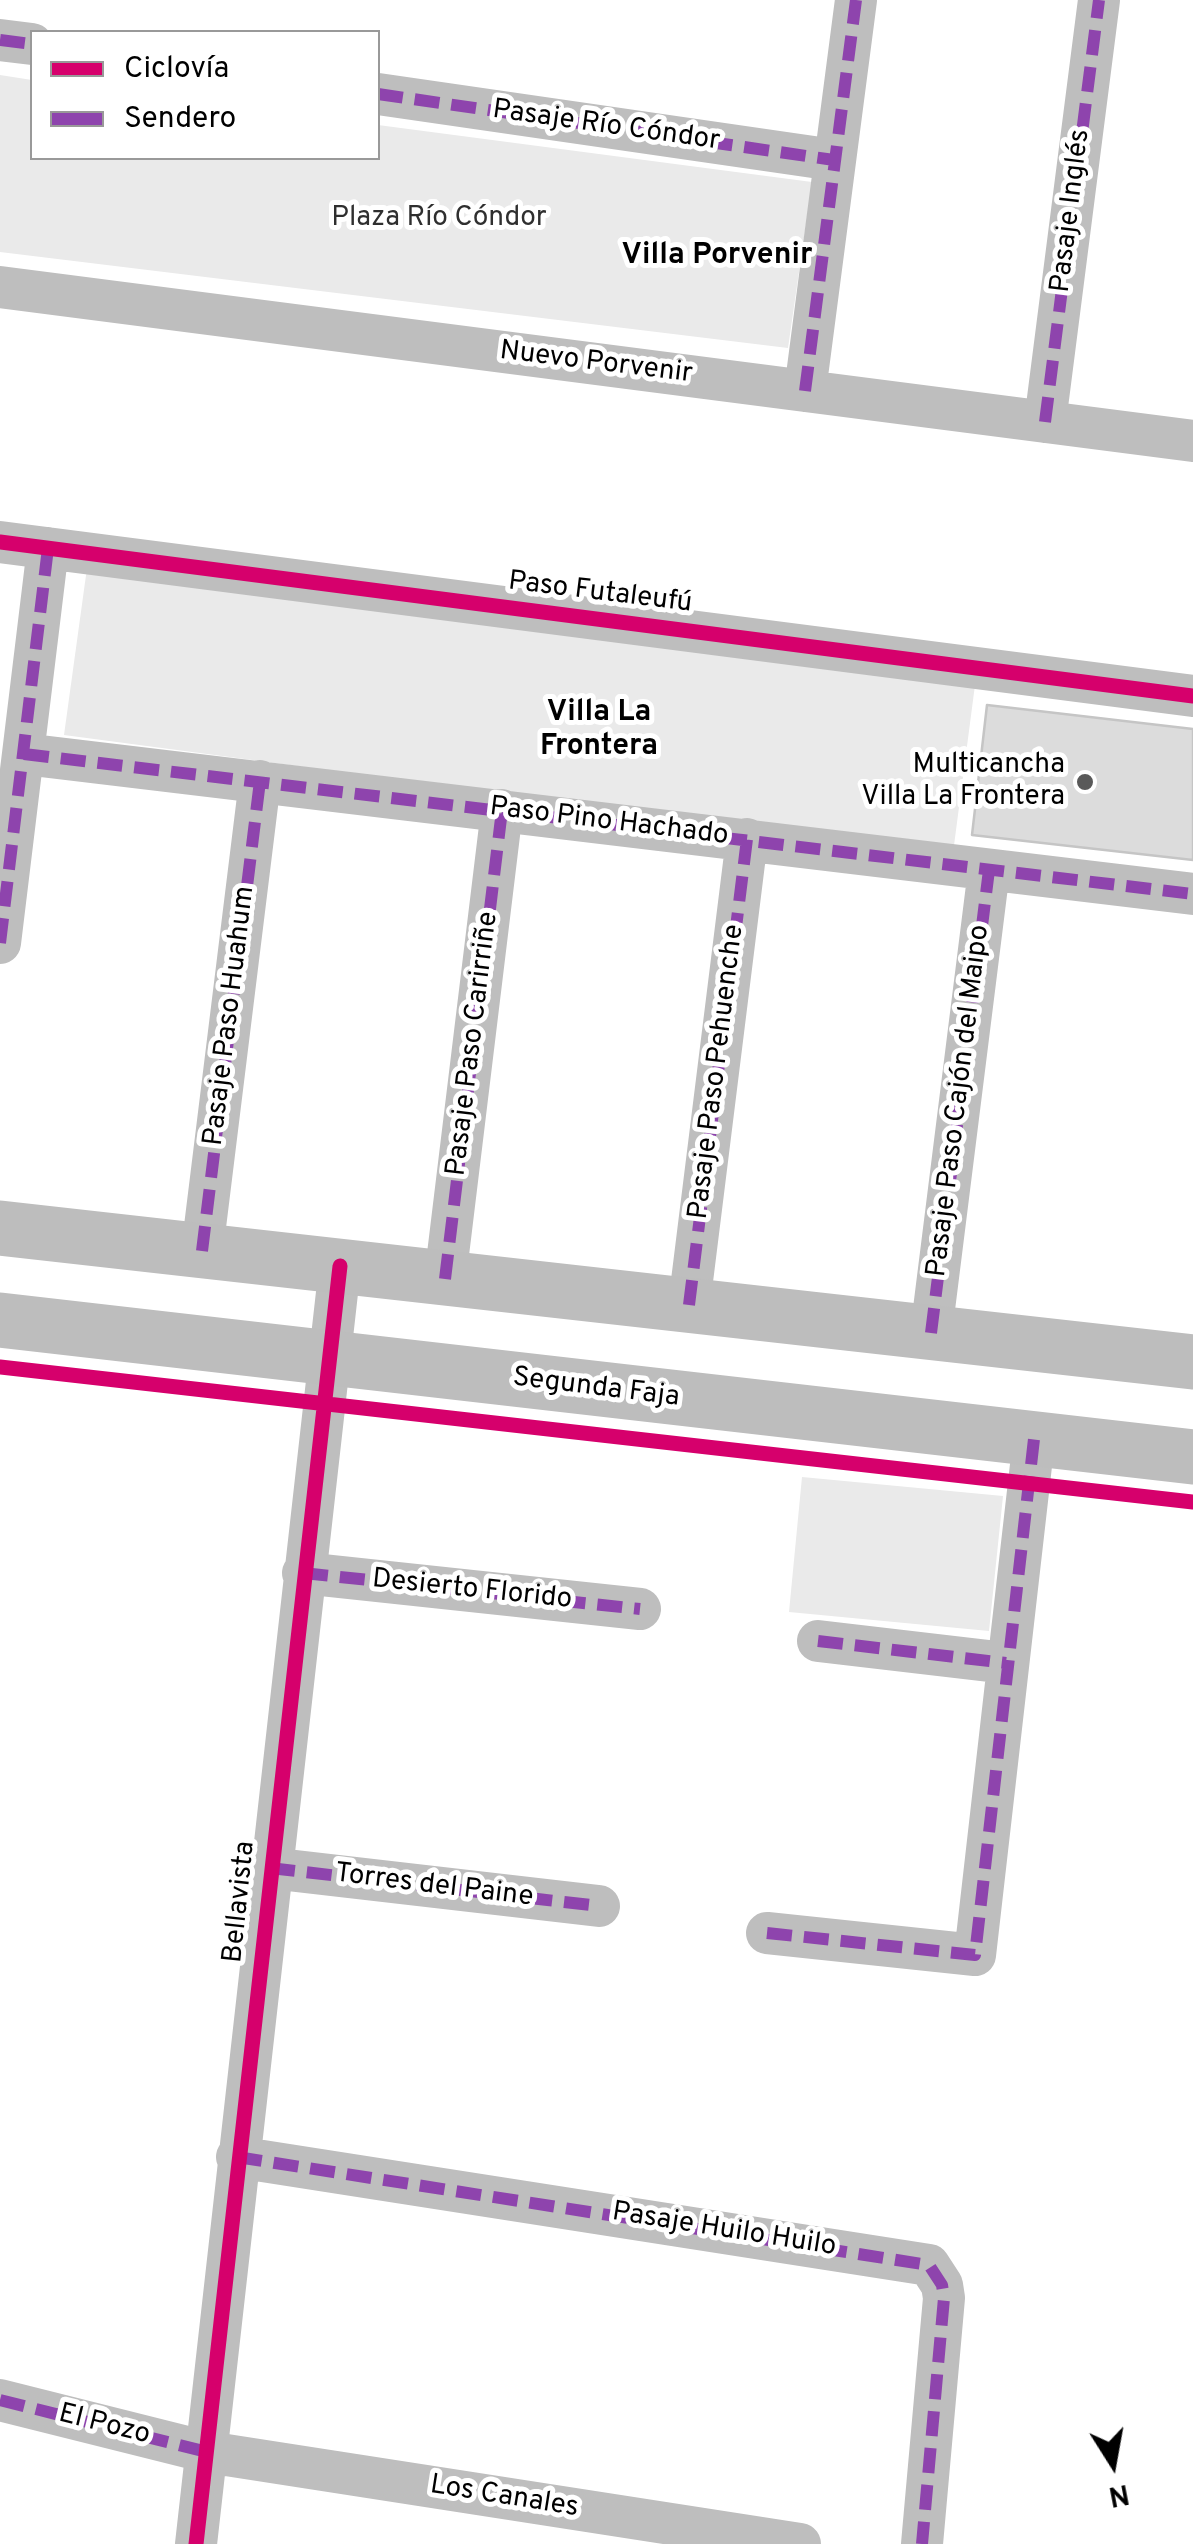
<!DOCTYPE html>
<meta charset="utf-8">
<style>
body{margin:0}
#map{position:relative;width:1193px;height:2544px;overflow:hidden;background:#fff;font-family:Overpass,sans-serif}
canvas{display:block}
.legend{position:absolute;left:30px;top:30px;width:350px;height:130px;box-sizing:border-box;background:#fff;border:2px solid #999;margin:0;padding:12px 18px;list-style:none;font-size:30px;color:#000}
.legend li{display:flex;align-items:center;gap:20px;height:50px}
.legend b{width:50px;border:2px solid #999}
.north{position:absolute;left:1063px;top:2414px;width:100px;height:100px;-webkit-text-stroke:8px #fff;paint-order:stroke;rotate:169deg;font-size:28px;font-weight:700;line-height:40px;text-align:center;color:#000}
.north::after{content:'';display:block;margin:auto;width:35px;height:45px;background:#000;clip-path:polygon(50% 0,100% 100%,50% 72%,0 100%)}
</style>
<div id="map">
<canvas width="1193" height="2544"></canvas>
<ul class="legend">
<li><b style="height:12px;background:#d6006c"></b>Ciclovía</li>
<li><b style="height:12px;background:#8e44ad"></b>Sendero</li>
</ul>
<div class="north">N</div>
</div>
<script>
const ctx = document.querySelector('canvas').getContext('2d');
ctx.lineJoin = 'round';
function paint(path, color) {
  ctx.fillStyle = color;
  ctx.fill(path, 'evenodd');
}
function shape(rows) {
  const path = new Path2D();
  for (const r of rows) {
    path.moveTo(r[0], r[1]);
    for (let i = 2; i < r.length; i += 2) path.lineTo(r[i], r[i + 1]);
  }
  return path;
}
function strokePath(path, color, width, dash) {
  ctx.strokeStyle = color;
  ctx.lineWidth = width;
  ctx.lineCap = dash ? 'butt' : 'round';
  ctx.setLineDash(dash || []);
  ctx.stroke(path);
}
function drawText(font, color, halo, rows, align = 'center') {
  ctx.font = font + ' Overpass,sans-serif';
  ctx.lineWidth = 10;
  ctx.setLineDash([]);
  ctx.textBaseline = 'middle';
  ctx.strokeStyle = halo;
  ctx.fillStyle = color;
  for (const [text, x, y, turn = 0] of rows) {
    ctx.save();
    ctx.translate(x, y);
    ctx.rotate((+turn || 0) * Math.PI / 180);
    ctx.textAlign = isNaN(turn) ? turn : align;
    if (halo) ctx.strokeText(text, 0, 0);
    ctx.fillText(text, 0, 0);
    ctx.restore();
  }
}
paint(shape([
 [0,75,32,80,32,158,378,158,378,125,812,182,788,348,0,252],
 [87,568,975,685,953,853,64,735],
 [802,1477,1003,1496,989,1631,789,1612]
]), '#eaeaea');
const building = shape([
 [987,705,1193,729,1193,860,972,835,987,705]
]);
paint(building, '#dcdcdc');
strokePath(building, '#c5c5c5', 2.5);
strokePath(shape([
 [0,40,32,44],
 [378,94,834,160],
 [0,287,1193,441],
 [805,391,856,0],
 [1045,422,1099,0],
 [0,542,1193,696],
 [24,754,1193,894],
 [0,943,48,548],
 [202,1251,260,781],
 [445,1279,502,810],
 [689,1305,747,839],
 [931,1333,989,870],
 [303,1573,640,1609],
 [818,1641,1006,1663],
 [270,1868,599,1906],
 [767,1933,975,1955,1034,1439],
 [237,2157,929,2265,942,2285,944,2298,922,2544],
 [0,2400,207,2452,800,2544],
 [196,2544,340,1266]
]), '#bebebe', 42);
strokePath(shape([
 [0,1228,1193,1362],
 [0,1320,1193,1457]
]), '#bdbdbd', 55);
strokePath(shape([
 [0,40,32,44],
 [378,94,834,160],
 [805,391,856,0],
 [1045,422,1099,0],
 [24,754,1193,894],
 [0,943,48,548],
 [202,1251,260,781],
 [445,1279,502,810],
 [689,1305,747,839],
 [931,1333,989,870],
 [303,1573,640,1609],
 [818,1641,1006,1663],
 [270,1868,599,1906],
 [767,1933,975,1955,1034,1439],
 [237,2157,929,2265,942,2285,944,2298,922,2544],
 [0,2400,207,2452]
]), '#8e44ad', 12, [25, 12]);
strokePath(shape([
 [0,542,1193,696],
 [0,1367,1193,1502],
 [196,2544,340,1266]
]), '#d6006c', 15);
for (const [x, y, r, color] of [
 [1085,782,10,"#595959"]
]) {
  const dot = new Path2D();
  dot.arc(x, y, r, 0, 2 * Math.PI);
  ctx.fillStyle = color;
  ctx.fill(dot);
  strokePath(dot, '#fff', 4);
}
drawText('28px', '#000', '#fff', [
 ["Pasaje Río Cóndor",606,127,8],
 ["Pasaje Inglés",1072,211,-83],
 ["Nuevo Porvenir",596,364,7],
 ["Paso Futaleufú",600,594,7],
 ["Paso Pino Hachado",609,823,7],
 ["Pasaje Paso Huahum",231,1016,-83],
 ["Pasaje Paso Carirriñe",474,1044,-83],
 ["Pasaje Paso Pehuenche",718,1072,-83],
 ["Pasaje Paso Cajón del Maipo",960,1101,-83],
 ["Segunda Faja",596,1389,7],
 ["Desierto Florido",472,1591,6],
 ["Torres del Paine",434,1887,7],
 ["Bellavista",241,1902,-84],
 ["Pasaje Huilo Huilo",724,2231,9],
 ["El Pozo",104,2426,14],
 ["Los Canales",504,2498,9]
]);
drawText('28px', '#2f2f2f', '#fff', [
 ["Plaza Río Cóndor",439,219]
]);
drawText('28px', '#000', '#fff', [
 ["Multicancha",1065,766],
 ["Villa La Frontera",1065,798]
], 'right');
drawText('bold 30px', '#000', '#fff', [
 ["Villa Porvenir",717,257],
 ["Villa La",599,714],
 ["Frontera",599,748]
]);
</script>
